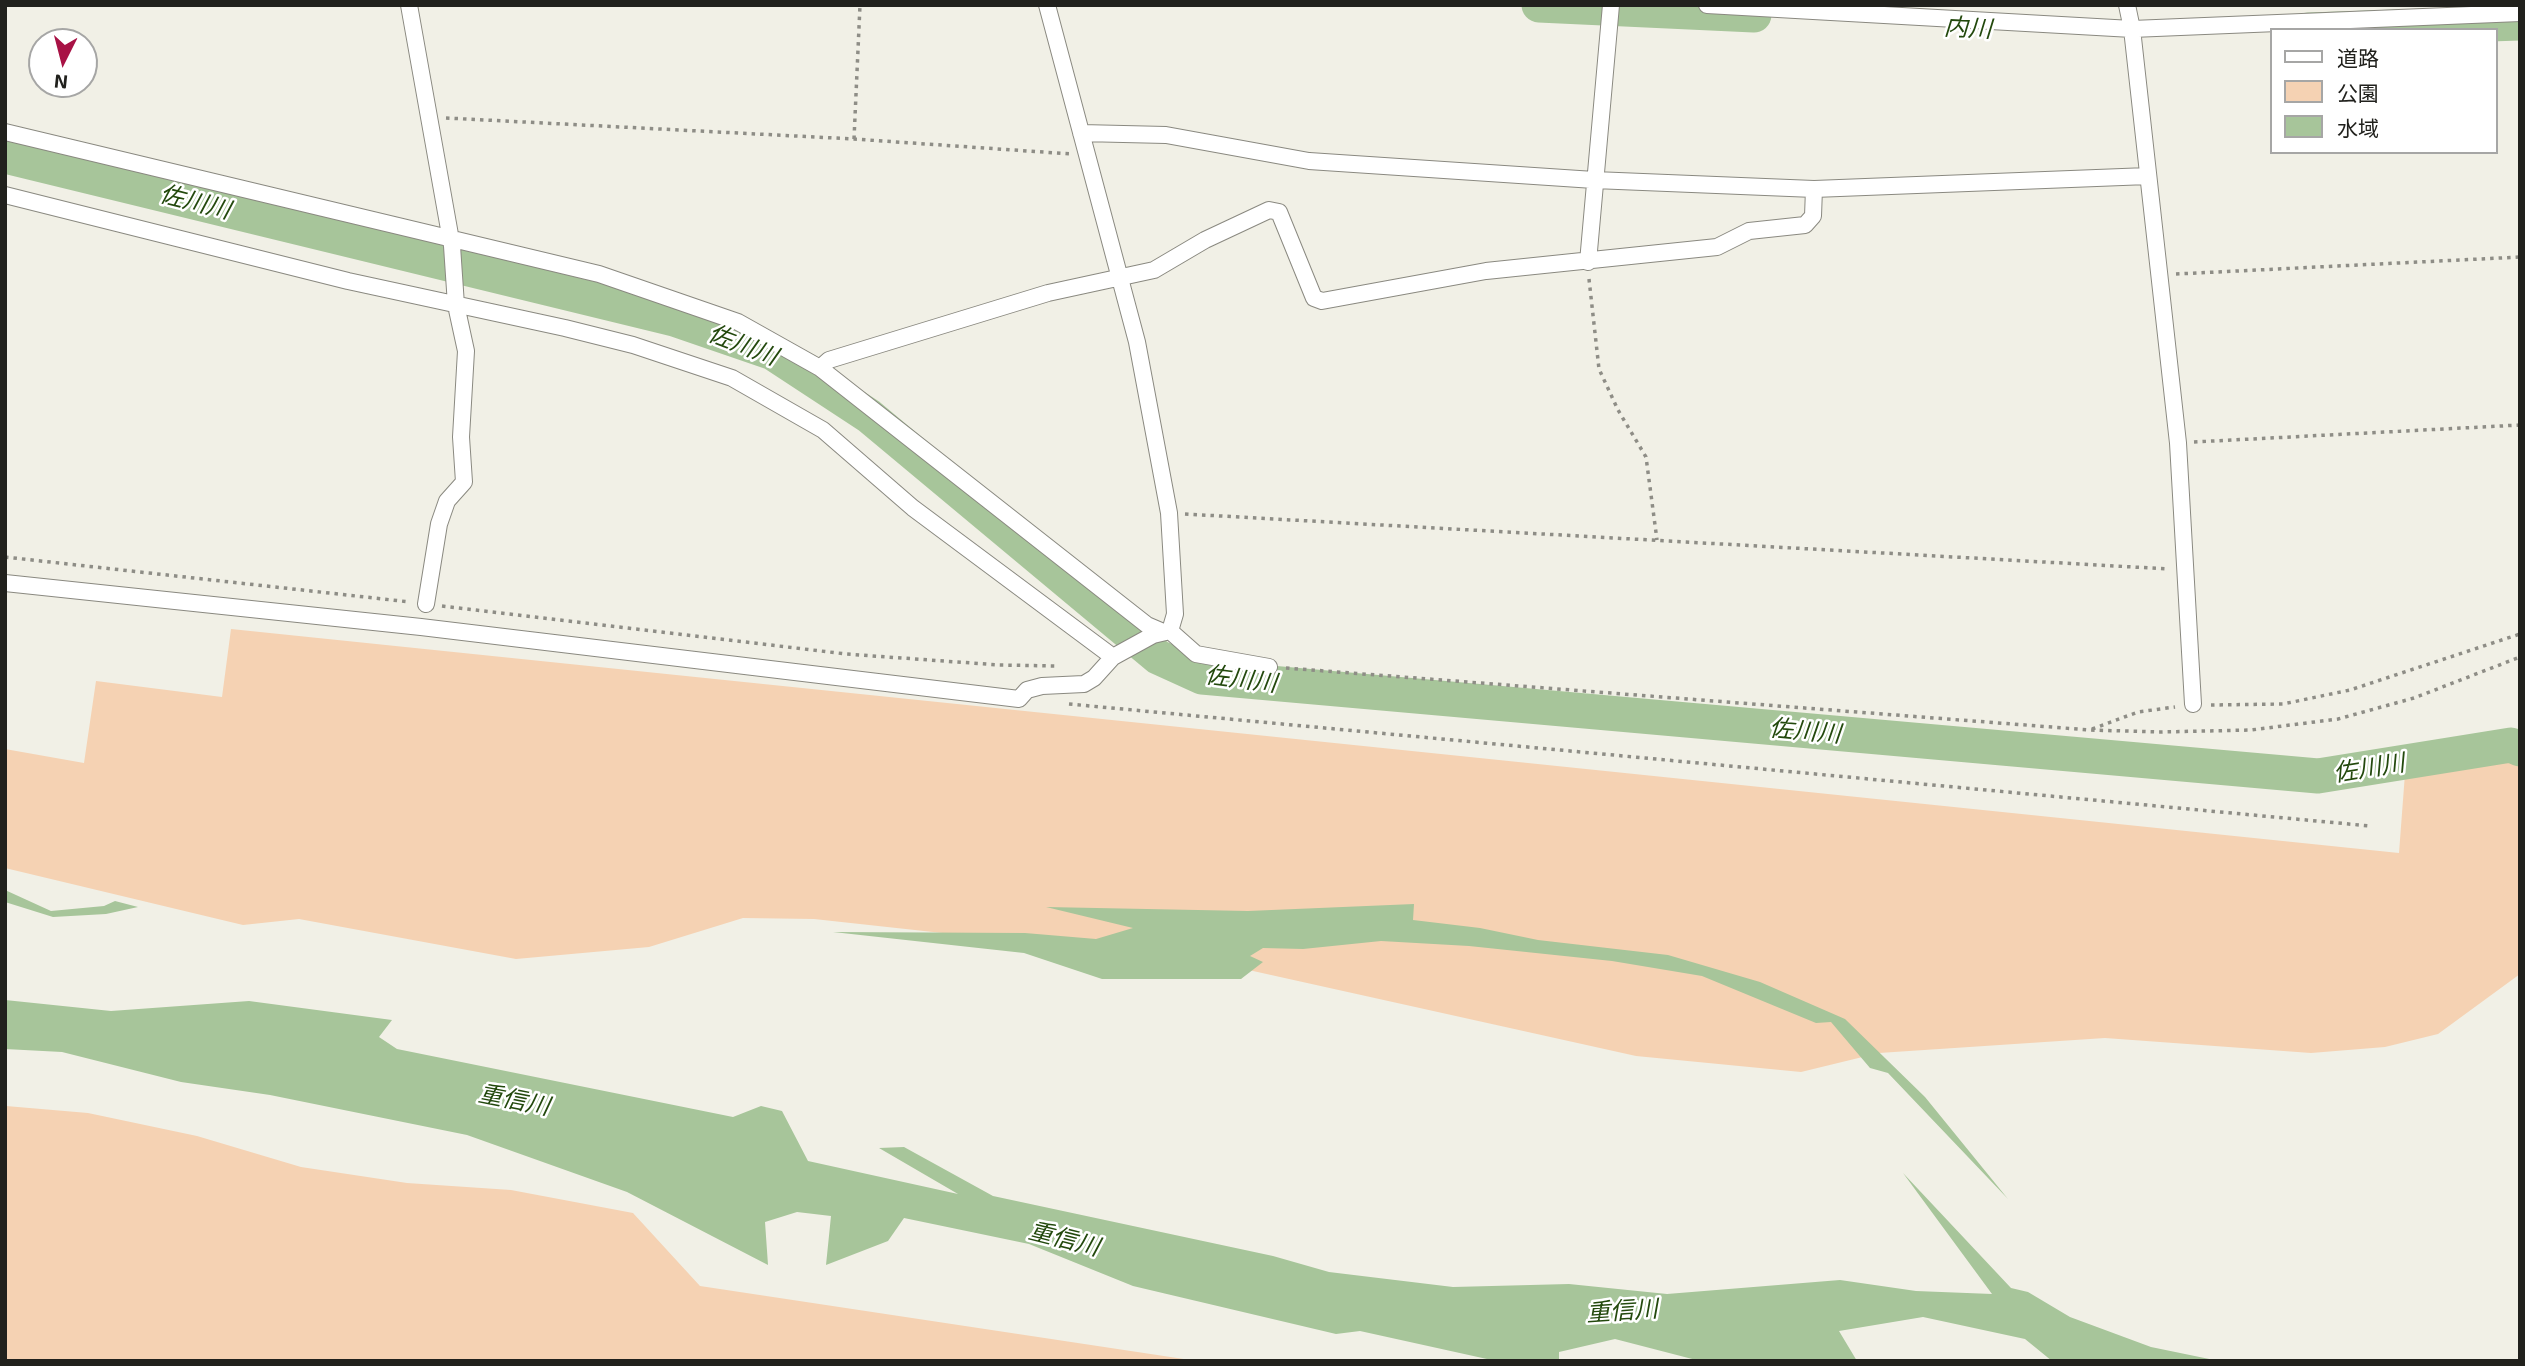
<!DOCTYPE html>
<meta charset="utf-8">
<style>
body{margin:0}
#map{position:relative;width:2525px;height:1366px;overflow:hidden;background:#f1f0e6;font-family:"Exo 2","Noto Sans JP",sans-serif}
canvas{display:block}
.frame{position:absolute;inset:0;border:7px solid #21211d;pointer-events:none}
.legend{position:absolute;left:2270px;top:28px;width:228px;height:126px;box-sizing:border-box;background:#fff;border:2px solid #a6a6a5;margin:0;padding:9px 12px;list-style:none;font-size:21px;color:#21211d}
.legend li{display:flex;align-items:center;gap:14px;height:35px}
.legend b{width:35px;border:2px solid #a6a6a5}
.north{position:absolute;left:28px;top:28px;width:70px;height:70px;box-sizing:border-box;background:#fff;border:2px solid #a6a6a5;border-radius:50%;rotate:186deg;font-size:19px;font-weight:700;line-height:28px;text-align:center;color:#21211d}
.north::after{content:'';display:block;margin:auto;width:24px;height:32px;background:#a81245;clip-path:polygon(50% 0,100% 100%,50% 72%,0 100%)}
</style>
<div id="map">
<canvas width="2525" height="1366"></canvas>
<div class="frame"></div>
<ul class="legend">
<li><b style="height:9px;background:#fff"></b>道路</li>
<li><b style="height:19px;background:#f5d2b3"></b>公園</li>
<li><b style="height:19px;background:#a7c59a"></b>水域</li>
</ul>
<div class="north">N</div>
</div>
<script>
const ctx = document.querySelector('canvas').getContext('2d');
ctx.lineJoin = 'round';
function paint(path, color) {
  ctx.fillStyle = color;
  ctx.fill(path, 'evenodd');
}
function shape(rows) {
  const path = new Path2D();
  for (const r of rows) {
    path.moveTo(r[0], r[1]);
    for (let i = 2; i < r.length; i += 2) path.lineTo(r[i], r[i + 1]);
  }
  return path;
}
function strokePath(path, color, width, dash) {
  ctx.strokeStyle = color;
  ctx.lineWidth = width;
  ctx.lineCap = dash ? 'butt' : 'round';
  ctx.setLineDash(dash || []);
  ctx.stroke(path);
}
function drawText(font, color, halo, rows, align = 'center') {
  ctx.font = font + ' "Exo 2","Noto Sans JP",sans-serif';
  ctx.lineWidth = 5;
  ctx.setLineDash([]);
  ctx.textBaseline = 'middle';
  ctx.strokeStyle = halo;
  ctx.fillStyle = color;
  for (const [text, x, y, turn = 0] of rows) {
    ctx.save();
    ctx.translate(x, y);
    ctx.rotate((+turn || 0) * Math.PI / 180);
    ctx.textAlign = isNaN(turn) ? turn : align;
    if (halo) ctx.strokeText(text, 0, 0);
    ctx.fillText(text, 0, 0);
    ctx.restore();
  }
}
paint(shape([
 [231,629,2399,853,2407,747,2520,736,2520,974,2438,1034,2385,1047,2311,1053,2105,1038,1879,1053,1801,1072,1636,1056,1217,963,814,919,743,918,649,947,516,959,299,919,243,925,5,868,5,749,84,763,96,681,222,697],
 [6,1106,88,1113,197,1136,301,1167,407,1183,511,1190,633,1213,700,1286,1197,1361,5,1361]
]), '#f5d2b3');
paint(shape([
 [5,890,51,911,104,906,115,901,138,907,106,914,53,917,5,902],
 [1414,904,1413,920,1480,928,1538,940,1668,955,1760,982,1845,1019,1925,1097,2008,1199,1888,1073,1870,1068,1831,1022,1816,1023,1702,976,1612,961,1469,946,1381,941,1303,949,1263,948,1250,956,1263,962,1241,979,1102,979,1024,953,833,932,1025,933,1096,939,1133,928,1046,907,1248,911],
 [5,1000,111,1011,249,1001,392,1020,379,1037,397,1049,733,1117,761,1106,782,1111,808,1161,958,1194,879,1148,904,1147,993,1196,1273,1256,1329,1272,1453,1287,1569,1284,1667,1294,1840,1280,1916,1291,1992,1294,1903,1173,2011,1288,2028,1292,2070,1317,2151,1347,2219,1361,2052,1361,2025,1339,1923,1317,1839,1331,1857,1361,1700,1361,1615,1339,1559,1352,1559,1361,1496,1361,1360,1331,1336,1334,1133,1286,1029,1244,904,1218,888,1241,826,1265,831,1216,797,1212,765,1222,768,1265,627,1192,467,1135,270,1095,181,1082,62,1052,5,1049]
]), '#a7c59a');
strokePath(shape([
 [1539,5,1754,15],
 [2308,30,2520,23],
 [5,156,674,319,773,353,869,416,1158,657,1202,677,2318,776,2511,745,2520,749]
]), '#a7c59a', 35);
const street = shape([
 [409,5,452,246,456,305,466,351,461,437,464,482,447,501,439,524,426,604],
 [1047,5,1137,342,1169,513,1175,614,1170,631,1196,654,1269,667],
 [1707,5,2132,29,2520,13],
 [2127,5,2132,29,2178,443,2193,704],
 [5,132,599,274,738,322,820,368,1147,625,1161,631],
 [1081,133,1166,135,1309,161,1594,180,1814,189,2148,176],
 [5,195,348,281,565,328,633,345,732,378,823,430,913,508,1113,657,1153,635,1170,631],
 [1588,262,1611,5],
 [820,368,829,360,1048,293,1154,270,1205,240,1269,210,1279,212,1314,298,1322,301,1486,271,1717,247,1749,231,1805,225,1813,216,1814,189],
 [5,583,421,627,1019,699,1027,690,1042,686,1084,684,1094,678,1113,657]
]);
strokePath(street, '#8a8980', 18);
strokePath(shape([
 [446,118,854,139,1071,154],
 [854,139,860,5],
 [2176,274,2520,257],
 [1589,279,1599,369,1618,410,1646,457,1657,540],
 [2194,442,2520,425],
 [1185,514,2169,569],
 [5,557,410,602],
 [442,606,846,654,999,665,1057,666],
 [1286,668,2090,730,2159,732,2251,730,2338,719,2414,698,2520,657],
 [1069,704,2370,826],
 [2211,705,2283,704,2350,690,2520,634],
 [2092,729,2138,712,2175,707]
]), '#8e8d86', 3.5, [3.5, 5]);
strokePath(street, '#fff', 16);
drawText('italic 24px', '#23490d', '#fff', [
 ["内川",1968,28,3],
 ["佐川川",195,202,14],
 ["佐川川",743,345,21],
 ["佐川川",1241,679,7],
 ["佐川川",1805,731,5],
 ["佐川川",2369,768,-9],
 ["重信川",514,1100,11],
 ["重信川",1064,1239,14],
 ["重信川",1622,1311,-4]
]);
</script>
